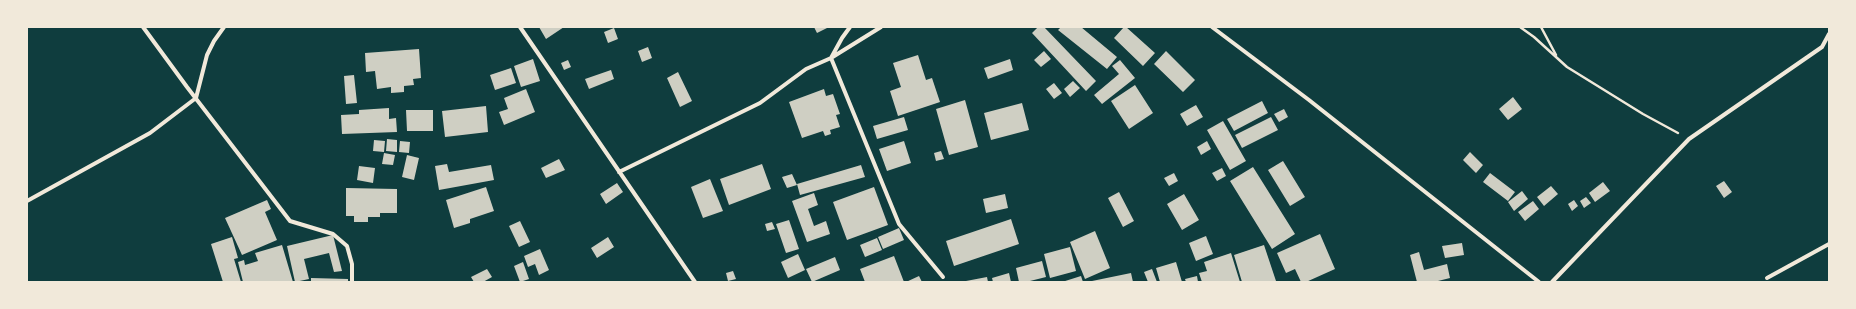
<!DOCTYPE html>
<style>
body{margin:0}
#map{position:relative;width:1856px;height:309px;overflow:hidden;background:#0f3d3e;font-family:"Crimson Pro",serif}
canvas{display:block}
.frame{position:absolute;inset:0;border:28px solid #f1e9da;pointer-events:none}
</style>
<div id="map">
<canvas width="1856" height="309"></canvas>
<div class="frame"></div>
</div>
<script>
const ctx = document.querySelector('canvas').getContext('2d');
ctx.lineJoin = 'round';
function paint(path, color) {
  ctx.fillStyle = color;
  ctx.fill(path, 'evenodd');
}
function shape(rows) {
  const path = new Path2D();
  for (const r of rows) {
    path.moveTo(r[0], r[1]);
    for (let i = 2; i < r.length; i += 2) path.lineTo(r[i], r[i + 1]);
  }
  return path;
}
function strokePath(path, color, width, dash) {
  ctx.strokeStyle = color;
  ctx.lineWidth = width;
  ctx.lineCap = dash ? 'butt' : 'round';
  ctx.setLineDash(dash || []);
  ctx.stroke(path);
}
paint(shape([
 [539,27,564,27,546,39],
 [814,27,829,27,817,33],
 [1038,27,1044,27,1096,81,1086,91,1032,33],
 [1061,27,1081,27,1117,57,1107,69,1058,30],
 [1124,27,1126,27,1155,53,1143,66,1114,38],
 [614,28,618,39,608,43,604,32],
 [648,47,652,58,642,62,638,51],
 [419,49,421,78,413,79,414,85,404,86,404,92,391,93,391,87,377,89,375,71,366,72,365,53],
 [1044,51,1051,59,1041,67,1034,60],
 [1166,51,1195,80,1183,92,1154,64],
 [918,55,926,80,932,78,940,102,898,116,890,91,901,87,893,63],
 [533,59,540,81,521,87,514,66],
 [1010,59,1013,70,988,79,984,68],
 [568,60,571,67,564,70,561,63],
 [1120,60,1135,78,1102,104,1094,95,1119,74,1112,66],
 [511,68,516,83,495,90,490,75],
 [611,70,614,79,589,89,585,79],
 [678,72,692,101,680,107,667,78],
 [354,75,357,103,346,104,344,76],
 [1073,81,1080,88,1070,97,1064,89],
 [1054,83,1062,93,1054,99,1046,89],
 [1135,85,1153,113,1129,129,1111,101],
 [526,89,535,112,504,125,499,112,508,109,504,98],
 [824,89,826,96,833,94,840,114,836,115,840,127,830,130,831,134,825,136,823,131,802,138,789,102],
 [1513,97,1522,109,1508,120,1499,109],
 [965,100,978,147,949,155,936,109],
 [1262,101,1268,113,1234,131,1227,119],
 [1022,103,1029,130,991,140,984,113],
 [1196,105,1203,117,1187,126,1180,114],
 [486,106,488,132,445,137,442,111],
 [389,108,389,119,396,118,397,132,342,134,341,115,359,114,359,110],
 [1284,109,1288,117,1279,122,1274,114],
 [406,110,433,110,433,131,407,131],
 [904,117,908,130,877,139,873,126],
 [1271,117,1278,130,1242,148,1235,135],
 [1223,121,1246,161,1230,170,1207,130],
 [387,139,397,140,397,152,386,151],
 [374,140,385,141,384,152,373,151],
 [400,141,410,142,409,153,399,152],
 [904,141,911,163,887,171,879,149],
 [1207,141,1211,149,1201,155,1197,147],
 [941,151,944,159,936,161,934,153],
 [1470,152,1483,165,1476,173,1463,160],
 [384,153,395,155,393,165,382,164],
 [407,155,419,158,414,180,402,177],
 [559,159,565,170,546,178,541,168],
 [1283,161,1305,197,1290,206,1268,170],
 [447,164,449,172,491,165,494,180,439,190,435,166],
 [762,164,771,189,729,205,720,179],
 [861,165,865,177,800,195,797,184],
 [359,166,375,168,373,183,357,180],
 [1253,167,1295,234,1272,249,1230,181],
 [1222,168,1226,176,1217,181,1212,173],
 [1174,173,1178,181,1169,186,1164,178],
 [1490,173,1515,192,1508,201,1483,182],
 [792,174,797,185,787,188,782,177],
 [710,179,723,211,703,218,691,187],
 [1724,181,1732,192,1724,198,1716,186],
 [1603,182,1610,191,1595,202,1589,193],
 [617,183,623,192,606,204,600,194],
 [1551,186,1558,194,1544,206,1537,197],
 [486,187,494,211,470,219,470,223,454,228,446,200],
 [874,187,888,225,847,240,833,202],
 [346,188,397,189,397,213,380,213,380,217,368,217,368,222,354,222,354,216,346,216],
 [1522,191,1528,199,1514,211,1508,202],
 [1119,192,1134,221,1123,227,1108,198],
 [814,193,818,205,808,209,814,226,826,221,830,234,807,242,792,201],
 [1005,194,1008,208,986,213,983,199],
 [1184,194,1199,220,1182,230,1167,204],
 [1586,197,1591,203,1584,208,1580,201],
 [267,200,271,209,265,212,277,240,242,255,225,218],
 [1574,200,1578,206,1572,211,1568,204],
 [1533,201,1539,209,1525,221,1518,212],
 [1011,219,1019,244,954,266,946,241],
 [789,220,799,249,786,253,776,224],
 [520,221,530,242,519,247,509,226],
 [772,222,775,229,767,231,765,224],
 [899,228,904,240,883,249,878,237],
 [1095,231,1110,268,1085,279,1070,242],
 [1320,234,1335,269,1306,282,1301,282,1295,269,1286,273,1277,253],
 [333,235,342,271,334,272,329,253,304,259,309,279,295,282,287,246],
 [1206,236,1213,254,1196,261,1189,243],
 [232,237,238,258,234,259,241,282,223,282,211,244],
 [608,237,614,247,597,258,591,248],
 [877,238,882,250,865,257,860,245],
 [1462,243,1464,255,1445,258,1442,246],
 [282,245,293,282,243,282,238,262,244,260,245,265,258,261,255,253],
 [1264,245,1276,281,1242,282,1234,255],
 [1070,247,1076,271,1050,278,1044,254],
 [540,249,549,270,539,275,535,264,528,267,524,256],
 [1419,252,1424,270,1447,264,1450,278,1434,282,1417,282,1410,255],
 [1231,253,1240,282,1202,282,1199,273,1207,271,1204,262],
 [798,254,805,270,788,278,781,262],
 [894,256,904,282,865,282,860,269],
 [835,257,840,270,812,282,806,269],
 [1042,261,1046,277,1026,282,1019,282,1016,268],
 [523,262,529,279,520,282,514,266],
 [1176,262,1182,282,1160,282,1156,268],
 [487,269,492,277,483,282,474,282,471,277],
 [1152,269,1157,282,1148,282,1144,272],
 [733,271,736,279,728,281,726,273],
 [1009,273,1011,282,993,282,992,278],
 [1131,273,1133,282,1092,282,1092,281],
 [919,276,922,282,906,282],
 [1081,276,1083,282,1062,282],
 [1197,276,1198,282,1186,282,1185,279],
 [987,277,988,282,966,282,966,281],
 [311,278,348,279,348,282,311,282]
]), '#cfcfc3');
strokePath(shape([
 [1520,27,1534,37,1567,67,1643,114,1678,133],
 [1541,27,1556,55]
]), '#f1e9da', 2.5);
strokePath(shape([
 [143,27,187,87,290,221,333,234,347,246,352,264,352,282],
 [520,27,695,282],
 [850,27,842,38,831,58,899,224,943,277],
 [1212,27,1309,100,1539,282],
 [619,172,760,103,806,69,831,58,881,27],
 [27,201,150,133,196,98,207,55,214,41,224,27],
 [1767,278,1829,244],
 [1552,282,1689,139,1822,47,1829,34]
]), '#f1e9da', 4);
</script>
